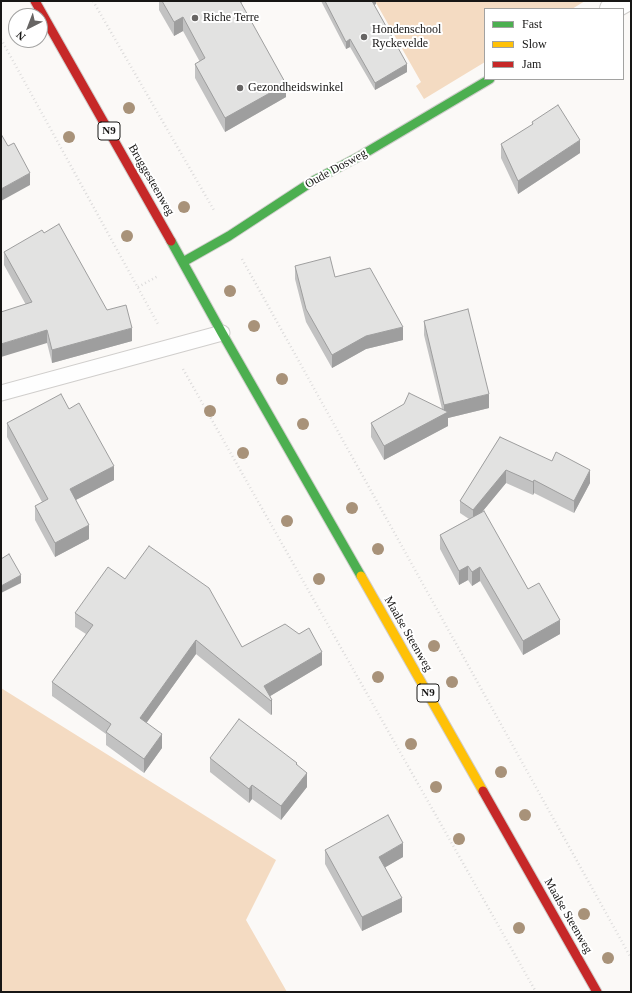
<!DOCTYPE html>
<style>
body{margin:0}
#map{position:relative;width:632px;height:993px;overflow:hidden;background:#fbf9f7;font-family:Georgia,serif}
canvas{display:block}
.frame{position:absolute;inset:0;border:2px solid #171615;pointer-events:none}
.legend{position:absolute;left:484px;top:8px;width:140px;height:72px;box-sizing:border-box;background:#fff;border:1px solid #a2a2a1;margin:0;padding:5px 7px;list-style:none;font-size:12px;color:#171615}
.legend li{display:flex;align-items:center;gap:8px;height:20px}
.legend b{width:20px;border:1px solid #a2a2a1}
.north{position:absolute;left:8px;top:8px;width:40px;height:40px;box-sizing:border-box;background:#fff;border:1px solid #a2a2a1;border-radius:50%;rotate:222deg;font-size:11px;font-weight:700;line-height:16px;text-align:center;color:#171615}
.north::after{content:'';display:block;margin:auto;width:14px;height:18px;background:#676564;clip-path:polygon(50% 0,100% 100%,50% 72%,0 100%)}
</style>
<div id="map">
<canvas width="632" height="993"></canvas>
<div class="frame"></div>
<ul class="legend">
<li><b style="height:5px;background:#4caf50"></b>Fast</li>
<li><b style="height:5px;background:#ffc107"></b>Slow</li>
<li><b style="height:5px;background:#c62828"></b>Jam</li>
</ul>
<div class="north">N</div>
</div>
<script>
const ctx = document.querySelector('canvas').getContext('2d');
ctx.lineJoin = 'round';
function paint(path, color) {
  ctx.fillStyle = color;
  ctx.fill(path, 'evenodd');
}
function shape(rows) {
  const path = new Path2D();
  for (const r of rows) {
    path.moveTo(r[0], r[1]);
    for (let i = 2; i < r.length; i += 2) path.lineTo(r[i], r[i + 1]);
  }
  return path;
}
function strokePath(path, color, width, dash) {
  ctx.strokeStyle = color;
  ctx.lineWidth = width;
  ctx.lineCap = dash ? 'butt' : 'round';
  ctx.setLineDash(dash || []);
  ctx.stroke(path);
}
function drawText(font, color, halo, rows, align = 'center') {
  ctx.font = font + ' Georgia,serif';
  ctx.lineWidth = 4;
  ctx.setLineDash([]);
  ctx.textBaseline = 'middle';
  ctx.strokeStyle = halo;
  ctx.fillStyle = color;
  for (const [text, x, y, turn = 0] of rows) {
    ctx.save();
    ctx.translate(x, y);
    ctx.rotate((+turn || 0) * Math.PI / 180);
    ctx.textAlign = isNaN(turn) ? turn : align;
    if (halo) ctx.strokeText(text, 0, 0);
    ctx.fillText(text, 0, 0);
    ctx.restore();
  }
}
paint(shape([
 [375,1,585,1,572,9,485,9,485,62,424,99,416,86,421,82],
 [1,688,276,860,246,920,287,992,1,992]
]), '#f4dbc2');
const lane = shape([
 [1,393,222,333]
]);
const street = shape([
 [611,9,625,1]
]);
const fast = shape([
 [171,241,222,333,361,576],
 [183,262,229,236,313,181,360,156,490,79]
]);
const slow = shape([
 [361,576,483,791]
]);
const jam = shape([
 [35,1,171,241],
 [483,791,597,992]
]);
strokePath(lane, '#d0cecc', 17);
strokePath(street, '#d0cecc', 24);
strokePath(fast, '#d0cecc', 11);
strokePath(slow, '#d0cecc', 11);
strokePath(jam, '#d0cecc', 11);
strokePath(shape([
 [93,1,215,212],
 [1,39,159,326],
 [242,259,631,958],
 [138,287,158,276],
 [183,369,536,992]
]), '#dcdbdb', 2.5, [1, 3]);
strokePath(lane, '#fefefe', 15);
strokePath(street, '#fefefe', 22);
strokePath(fast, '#4caf50', 9);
strokePath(slow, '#ffc107', 9);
strokePath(jam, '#c62828', 9);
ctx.fillStyle = '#a89279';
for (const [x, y] of [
 [129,108],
 [69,137],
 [184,207],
 [127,236],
 [230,291],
 [254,326],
 [282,379],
 [210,411],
 [303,424],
 [243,453],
 [352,508],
 [287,521],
 [378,549],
 [319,579],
 [434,646],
 [378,677],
 [452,682],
 [411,744],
 [501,772],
 [436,787],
 [525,815],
 [459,839],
 [584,914],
 [519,928],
 [608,958]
]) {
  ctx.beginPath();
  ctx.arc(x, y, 6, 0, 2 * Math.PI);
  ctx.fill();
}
paint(shape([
 [159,1,244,1,241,3,286,97,225,132,195,78,195,64,200,62,183,31,174,36,159,10],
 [321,1,376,1,376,4,374,5,407,72,375,90,350,47,346,49],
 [532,122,580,153,518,194,501,158,501,144,532,125],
 [44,233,107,310,132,341,52,363,47,343,4,265,4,252],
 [295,266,335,277,403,340,366,349,332,368,306,322,295,279],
 [424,321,489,408,448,418,448,426,384,460,371,437,371,423,442,409,424,335],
 [69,409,114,480,76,500,89,539,55,557,35,520,35,506,42,502,7,437,7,423],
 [500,437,590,483,574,513,534,493,533,495,506,483,482,512,528,589,560,634,523,655,480,581,472,586,468,580,459,585,440,549,440,535,469,519,460,513,460,501],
 [125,579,242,647,322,665,270,696,272,700,272,714,271,715,196,654,146,723,162,748,144,773,106,745,106,734,52,696,52,682,86,634,75,627,75,613],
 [210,758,297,764,307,787,281,820,252,799,249,803,210,772],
 [325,850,403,857,385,867,402,912,362,931,325,864]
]), '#c2c2c2');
paint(shape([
 [371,1,376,1,376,4,371,7],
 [183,17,183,31,174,36,174,22],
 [350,39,350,47,346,49,346,42],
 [407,64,407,72,375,90,375,83],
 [286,84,286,97,225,132,225,118],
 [580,140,580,153,518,194,518,181],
 [30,173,30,185,1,201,1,189],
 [403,327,403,340,366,349,332,368,332,355,366,336],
 [132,328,132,341,52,363,52,350],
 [47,330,47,343,1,357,1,344],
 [489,394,489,408,448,418,448,426,384,460,384,446,444,414,444,405],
 [114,466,114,480,70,503,70,489],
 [506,470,506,483,473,523,473,510],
 [590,470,590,483,574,513,574,501],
 [534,480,534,493,533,495,533,482],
 [89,525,89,539,55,557,55,543],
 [468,566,468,580,459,585,459,571],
 [480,567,480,581,472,586,472,572],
 [21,575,21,583,1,593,1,586],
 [560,620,560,634,523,655,523,641],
 [196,640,196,654,140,732,140,718],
 [322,652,322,665,267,698,264,686],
 [272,700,272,714,271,715,271,701],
 [162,734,162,748,144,773,144,759],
 [307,773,307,787,281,820,281,806],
 [252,785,252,799,249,803,249,789],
 [403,843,403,857,379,871,379,857],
 [402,898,402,912,362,931,362,917]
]), '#9e9e9e');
const building = shape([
 [162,1,240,1,286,84,225,118,195,64,205,58,183,17,174,22,162,1],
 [325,1,372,1,407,64,375,83,350,39,346,42,325,1],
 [558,105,580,140,518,181,501,144,533,124,532,122,558,105],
 [1,134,8,146,14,143,30,173,1,189,1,134],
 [59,224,107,310,126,305,132,328,52,350,47,330,1,344,1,312,32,302,4,252,42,230,44,233,59,224],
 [330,257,335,277,370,268,403,327,366,336,332,355,306,309,295,266,330,257],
 [468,309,489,394,444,405,424,321,468,309],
 [409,393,448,412,384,446,371,423,404,404,409,393],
 [61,394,69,409,79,403,114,466,70,489,89,525,55,543,35,506,48,499,7,423,61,394],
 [500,437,552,461,556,452,590,470,574,501,534,480,533,482,506,470,473,510,460,501,500,437],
 [484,511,528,589,539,583,560,620,523,641,480,567,472,572,468,566,459,571,440,535,484,511],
 [149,546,209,588,242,647,285,624,299,634,309,628,322,652,264,686,272,700,271,701,196,640,140,718,162,734,144,759,106,732,111,724,52,682,93,625,75,613,108,567,125,579,149,546],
 [9,554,21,575,1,586,1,559,9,554],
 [239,719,297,763,296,764,307,773,281,806,252,785,249,789,210,758,239,719],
 [388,815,403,843,379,857,402,898,362,917,325,850,388,815]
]);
paint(building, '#e2e2e1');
strokePath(building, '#9e9e9e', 1);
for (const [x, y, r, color] of [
 [195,18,4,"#676564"],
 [364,37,4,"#676564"],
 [240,88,4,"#676564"]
]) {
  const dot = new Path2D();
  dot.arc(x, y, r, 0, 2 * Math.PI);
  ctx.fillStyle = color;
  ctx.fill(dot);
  strokePath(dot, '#fff', 1.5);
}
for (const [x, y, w] of [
 [109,131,22],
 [428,693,22]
]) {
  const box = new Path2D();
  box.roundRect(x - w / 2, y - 9, w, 18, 3);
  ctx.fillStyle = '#fff';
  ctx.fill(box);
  strokePath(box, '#171615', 1);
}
drawText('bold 11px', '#171615', null, [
 ["N9",109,131],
 ["N9",428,693]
]);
drawText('12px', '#171615', '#fff', [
 ["Riche Terre",203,18],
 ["Hondenschool",372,30],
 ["Ryckevelde",372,44],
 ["Gezondheidswinkel",248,88]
], 'left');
drawText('12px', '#171615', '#fff', [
 ["Oude Dosweg",336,169,-29],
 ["Bruggesteenweg",151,180,60],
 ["Maalse Steenweg",408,634,60],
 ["Maalse Steenweg",568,916,60]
]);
</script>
